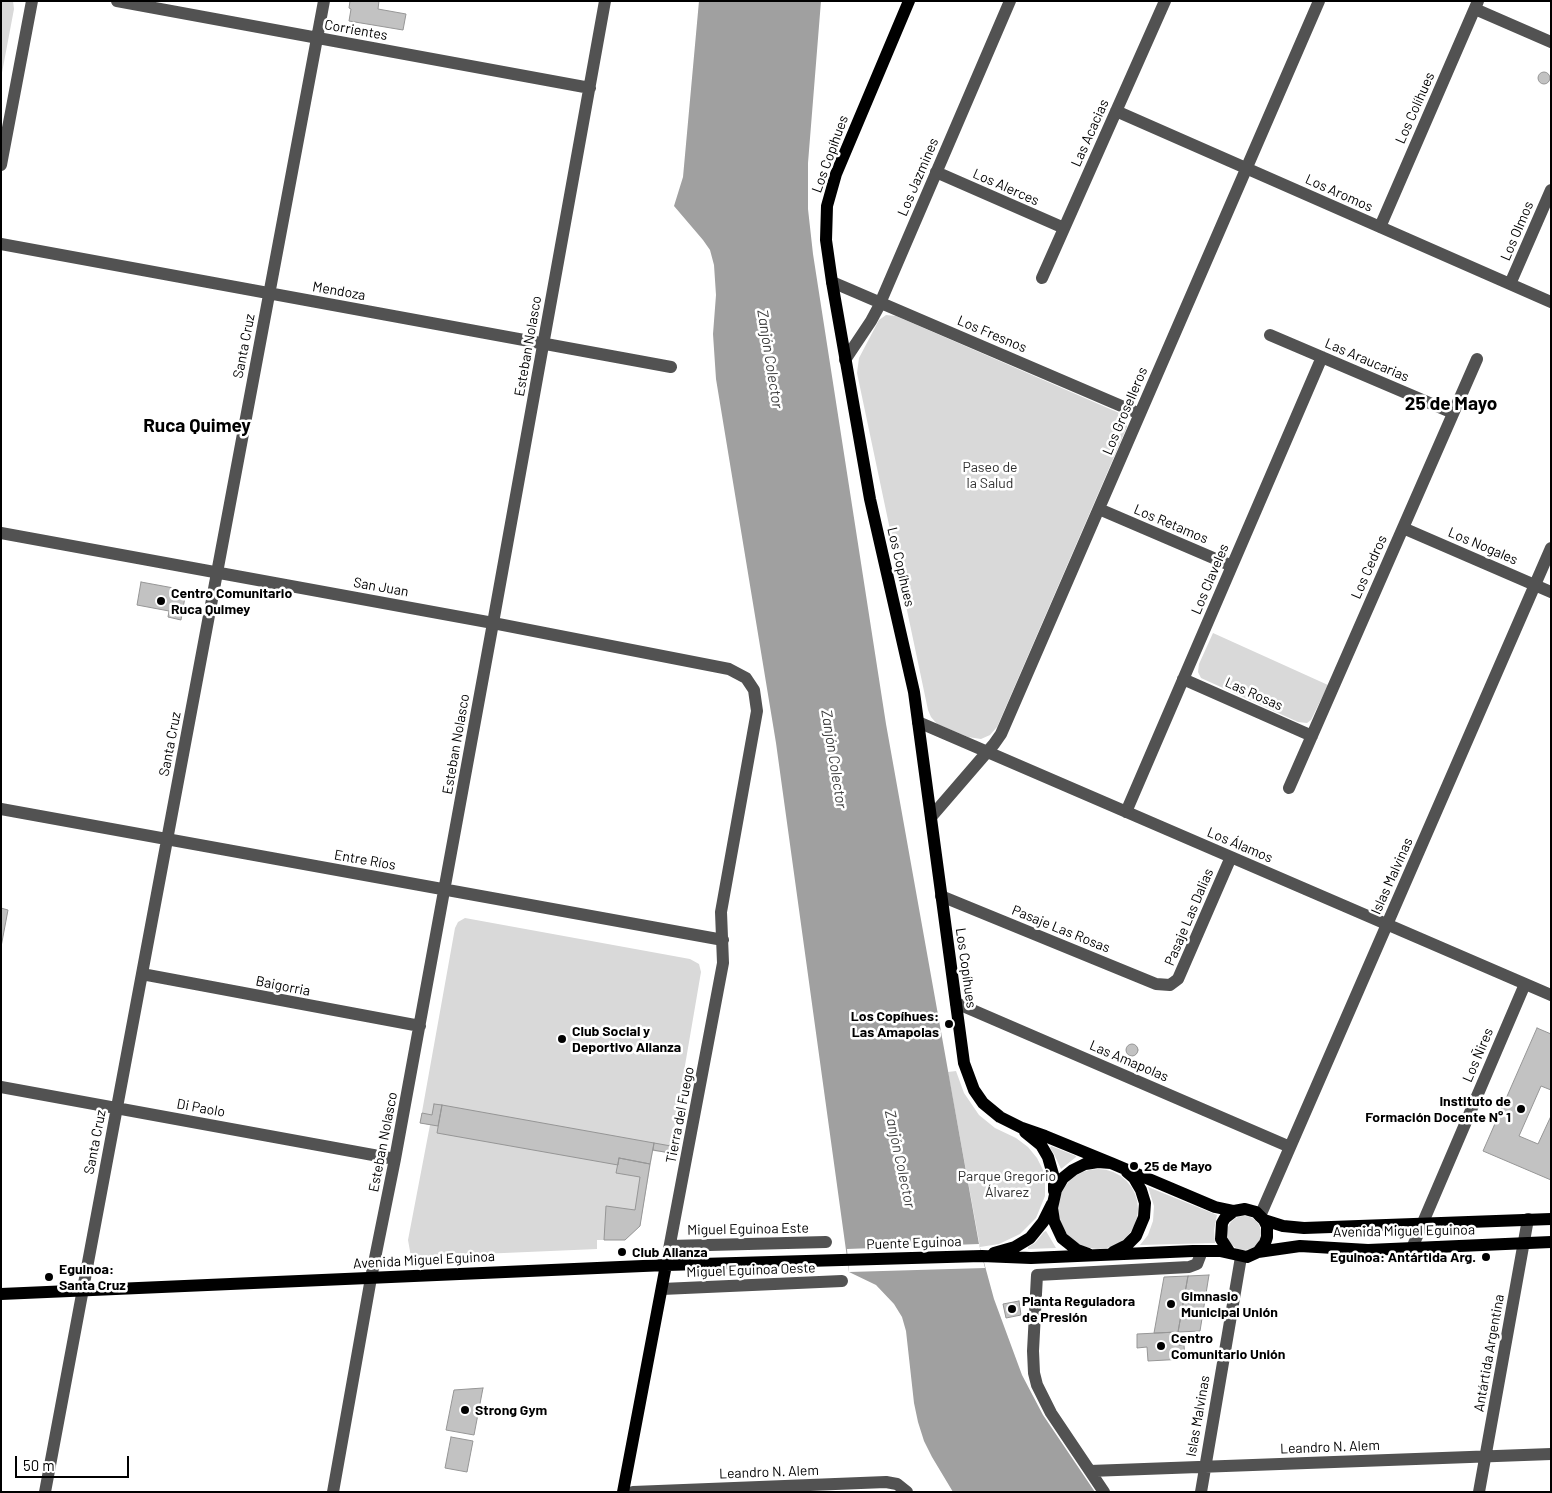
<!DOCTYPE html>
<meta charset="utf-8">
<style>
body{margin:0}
#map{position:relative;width:1552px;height:1493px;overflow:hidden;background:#fff;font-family:Barlow,sans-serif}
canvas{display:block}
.frame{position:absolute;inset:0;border:2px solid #000;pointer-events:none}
.scale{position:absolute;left:15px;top:1456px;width:114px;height:22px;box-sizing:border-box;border:2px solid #000;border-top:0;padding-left:6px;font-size:15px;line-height:18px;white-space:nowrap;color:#000;-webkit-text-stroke:4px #fff;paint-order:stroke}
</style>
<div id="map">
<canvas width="1552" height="1493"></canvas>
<div class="frame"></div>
<div class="scale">50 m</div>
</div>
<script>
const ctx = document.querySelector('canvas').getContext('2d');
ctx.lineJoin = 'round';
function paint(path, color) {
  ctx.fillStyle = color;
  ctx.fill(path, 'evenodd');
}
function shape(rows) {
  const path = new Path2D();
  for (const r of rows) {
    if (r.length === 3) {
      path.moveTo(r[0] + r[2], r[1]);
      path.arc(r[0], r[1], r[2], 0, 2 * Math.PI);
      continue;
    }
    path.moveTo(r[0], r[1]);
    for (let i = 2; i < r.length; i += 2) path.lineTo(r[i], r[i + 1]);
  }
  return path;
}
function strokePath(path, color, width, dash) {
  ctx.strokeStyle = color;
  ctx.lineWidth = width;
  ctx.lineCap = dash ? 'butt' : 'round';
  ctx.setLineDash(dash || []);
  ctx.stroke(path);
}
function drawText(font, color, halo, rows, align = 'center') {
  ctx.font = font + ' Barlow,sans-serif';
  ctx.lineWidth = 5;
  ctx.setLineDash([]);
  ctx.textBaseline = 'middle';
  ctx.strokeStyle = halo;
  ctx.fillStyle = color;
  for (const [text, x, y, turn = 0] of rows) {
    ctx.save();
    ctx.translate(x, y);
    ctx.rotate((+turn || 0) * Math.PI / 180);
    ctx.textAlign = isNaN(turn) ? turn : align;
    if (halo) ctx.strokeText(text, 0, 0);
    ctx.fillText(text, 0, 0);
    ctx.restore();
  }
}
paint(shape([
 [1,1,13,1,14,9,1,78],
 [886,315,896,316,1117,412,1124,416,1127,423,1127,427,997,727,990,735,981,739,968,737,937,724,931,717,928,710,857,373,859,358,879,320],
 [1213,633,1328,685,1311,720,1307,723,1298,722,1201,678,1198,672,1199,664],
 [465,918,690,959,699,964,701,972,670,1153,653,1151,640,1226,625,1240,597,1240,597,1249,411,1257,408,1240,430,1125,420,1123,455,928,458,922],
 [956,1071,964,1093,979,1115,995,1128,1016,1138,1028,1147,1037,1158,1043,1170,1045,1182,1045,1196,1036,1218,1020,1234,999,1244,980,1247,948,1072],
 [1051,1146,1076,1156,1076,1157,1061,1169,1054,1154,1050,1148],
 [1098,1209,40],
 [1148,1187,1217,1215,1214,1230,1215,1243,1140,1245,1148,1235,1153,1221,1154,1206],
 [1244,1233,17],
 [1046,1231,1056,1248,1028,1249,1028,1247,1035,1243,1044,1232]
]), '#d9d9d9');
paint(shape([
 [699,1,821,1,808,163,808,209,813,254,886,724,979,1244,994,1299,1022,1375,1043,1415,1095,1492,953,1492,932,1457,924,1441,918,1422,914,1403,906,1331,902,1317,894,1304,876,1285,849,1272,776,743,716,379,713,334,716,295,714,265,710,250,703,240,674,206,683,177]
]), '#a0a0a0');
paint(shape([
 [979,1244,985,1268,849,1272,847,1249]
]), '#fff');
const building = shape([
 [350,1,379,1,378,9,406,14,403,30,349,21,351,9,349,8,350,1],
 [1544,78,6],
 [141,582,179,589,178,596,185,597,181,620,168,617,169,611,137,605,141,582],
 [1,908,8,910,1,947,1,908],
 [1537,1028,1551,1034,1551,1090,1541,1086,1519,1136,1538,1144,1551,1116,1551,1180,1483,1151,1537,1028],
 [1132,1050,6],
 [434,1104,442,1105,438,1126,420,1123,422,1113,432,1115,434,1104],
 [442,1105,654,1143,650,1164,619,1158,618,1165,437,1133,442,1105],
 [654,1143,671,1146,670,1153,653,1150,654,1143],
 [619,1158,650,1164,640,1226,625,1240,604,1240,606,1206,635,1210,640,1177,616,1173,619,1158],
 [1209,1275,1200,1331,1178,1332,1188,1276,1209,1275],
 [1188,1276,1178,1332,1154,1333,1164,1277,1188,1276],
 [1019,1301,1021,1315,1006,1318,1003,1304,1019,1301],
 [1178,1332,1179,1345,1184,1345,1185,1359,1148,1361,1147,1347,1137,1348,1137,1334,1178,1332],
 [483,1388,474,1435,446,1430,454,1390,483,1388],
 [451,1437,473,1441,467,1472,445,1468,451,1437]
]);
paint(building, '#c2c2c2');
strokePath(building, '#969696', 1);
strokePath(shape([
 [117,1,590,88],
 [1475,9,1551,42],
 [1116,111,1551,302],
 [1,165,32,1],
 [936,172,1064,228],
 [1380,227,1478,1],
 [1,244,671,367],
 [1042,278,1165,1],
 [832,282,1140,414],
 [1510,284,1551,190],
 [1270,335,1453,413],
 [845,360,871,321,878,308,1010,1],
 [1099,509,1232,566],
 [1403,528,1551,592],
 [1,533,493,623,729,669,746,678,754,690,757,711,721,912,723,963,666,1265],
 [1183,679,1312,736],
 [918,722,1551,995],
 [1289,788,1477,359],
 [1,809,723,940],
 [1126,812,1322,357],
 [931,817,994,744,1001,734,1319,1],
 [941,896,1156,984,1170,985,1178,979,1231,857],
 [142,974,420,1026],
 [956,1003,1290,1147],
 [1,1087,395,1159],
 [1260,1216,1551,548],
 [670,1246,826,1242],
 [1412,1248,1525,984],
 [662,1289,842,1281],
 [1090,1471,1551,1454],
 [45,1492,324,1],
 [333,1492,371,1278,395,1159,493,623,605,1],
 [633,1492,886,1482,897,1484,907,1492],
 [1104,1492,1051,1413,1037,1385,1034,1373,1033,1351,1037,1275,1189,1267,1197,1264,1202,1251],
 [1201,1492,1241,1257],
 [1479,1492,1528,1219]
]), '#525252', 12);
strokePath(shape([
 [909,1,836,174,827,206,826,240,832,282,870,499,914,692,964,1063,974,1090,983,1103,1000,1117,1022,1128,1045,1136,1111,1163],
 [1025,1132,1041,1145,1048,1157,1054,1178,1054,1191],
 [1264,1220,1283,1226,1304,1228,1551,1219],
 [1113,1252,1127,1245,1136,1236,1144,1217,1145,1203,1141,1190,1134,1178,1127,1172],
 [994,1253,1015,1247,1030,1238,1043,1222,1052,1204],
 [1230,1253,1221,1239,1222,1223,1225,1218,1234,1211,1245,1209,1256,1212,1264,1220,1267,1226,1267,1237,1265,1243,1258,1252],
 [1088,1254,1077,1250,1062,1238,1054,1221,1052,1208,1056,1190,1063,1178,1073,1170,1085,1164,1098,1162,1111,1163,1215,1207,1234,1211],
 [1,1294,666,1265,982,1256,1031,1258,1193,1251,1220,1251,1247,1257,1258,1252,1300,1246,1368,1250,1551,1242],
 [623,1492,666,1265]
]), '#000', 12);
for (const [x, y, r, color] of [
 [161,601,5,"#000"],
 [949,1024,5,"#000"],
 [562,1039,5,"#000"],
 [1521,1109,5,"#000"],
 [1134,1166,5,"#000"],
 [622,1252,5,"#000"],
 [1486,1257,5,"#000"],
 [49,1277,5,"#000"],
 [1171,1304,5,"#000"],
 [1012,1309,5,"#000"],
 [1161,1346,5,"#000"],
 [465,1410,5,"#000"]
]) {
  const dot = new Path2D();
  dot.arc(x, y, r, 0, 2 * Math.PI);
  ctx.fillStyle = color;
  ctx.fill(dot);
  strokePath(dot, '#fff', 2);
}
drawText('14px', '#000', '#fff', [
 ["Corrientes",356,30,10],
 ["Los Colíhues",1415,108,-66],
 ["Las Acacias",1090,133,-66],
 ["Los Copíhues",830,154,-70],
 ["Los Jazmines",918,177,-67],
 ["Los Alerces",1006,187,24],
 ["Los Aromos",1339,193,24],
 ["Los Olmos",1517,231,-67],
 ["Mendoza",339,291,10],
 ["Los Fresnos",992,334,23],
 ["Santa Cruz",244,346,-79],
 ["Esteban Nolasco",528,346,-80],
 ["Las Araucarias",1367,360,23],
 ["Los Groselleros",1125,411,-67],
 ["Los Retamos",1171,524,23],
 ["Los Nogales",1483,546,23],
 ["Los Copíhues",901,567,77],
 ["Los Cedros",1369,567,-66],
 ["Los Claveles",1210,579,-67],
 ["San Juan",381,587,10],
 ["Las Rosas",1254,694,24],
 ["Santa Cruz",170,744,-79],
 ["Esteban Nolasco",456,744,-80],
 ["Los Álamos",1240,845,23],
 ["Entre Ríos",365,860,10],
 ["Islas Malvinas",1392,876,-66],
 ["Pasaje Las Dalias",1189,917,-67],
 ["Pasaje Las Rosas",1061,929,22],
 ["Los Copíhues",966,968,82],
 ["Baigorria",283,986,11],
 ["Los Ñires",1478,1055,-67],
 ["Las Amapolas",1129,1061,23],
 ["Di Paolo",201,1108,10],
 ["Tierra del Fuego",680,1115,-79],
 ["Santa Cruz",95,1142,-79],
 ["Esteban Nolasco",383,1142,-79],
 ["Miguel Eguinoa Este",748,1229,-1],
 ["Avenida Miguel Eguinoa",1404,1231,-1],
 ["Puente Eguinoa",914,1243,-2],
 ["Avenida Miguel Eguinoa",424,1260,-3],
 ["Miguel Eguinoa Oeste",751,1270,-2],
 ["Antártida Argentina",1489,1353,-80],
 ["Islas Malvinas",1198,1416,-80],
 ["Leandro N. Alem",1330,1447,-2],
 ["Leandro N. Alem",769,1472,-2]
]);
drawText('14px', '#303030', '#fff', [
 ["Paseo de",990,467],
 ["la Salud",990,483],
 ["Parque Gregorio",1007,1176],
 ["Álvarez",1007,1192]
]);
drawText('bold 14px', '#000', '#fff', [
 ["Centro Comunitario",171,593],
 ["Ruca Quimey",171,609],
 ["Los Copíhues:",939,1016,"right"],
 ["Las Amapolas",939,1032,"right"],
 ["Club Social y",572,1031],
 ["Deportivo Alianza",572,1047],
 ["Instituto de",1511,1101,"right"],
 ["Formación Docente N° 1",1511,1117,"right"],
 ["25 de Mayo",1144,1166],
 ["Club Alianza",632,1252],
 ["Eguinoa: Antártida Arg.",1476,1257,"right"],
 ["Eguinoa:",59,1269],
 ["Santa Cruz",59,1285],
 ["Gimnasio",1181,1296],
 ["Municipal Unión",1181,1312],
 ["Planta Reguladora",1022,1301],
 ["de Presión",1022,1317],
 ["Centro",1171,1338],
 ["Comunitario Unión",1171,1354],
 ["Strong Gym",475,1410]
], 'left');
drawText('italic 15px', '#414141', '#fff', [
 ["Zanjón Colector",770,359,81],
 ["Zanjón Colector",834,759,81],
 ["Zanjón Colector",900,1159,78]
]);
drawText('bold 19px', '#000', '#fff', [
 ["25 de Mayo",1451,404],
 ["Ruca Quimey",197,426]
]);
</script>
